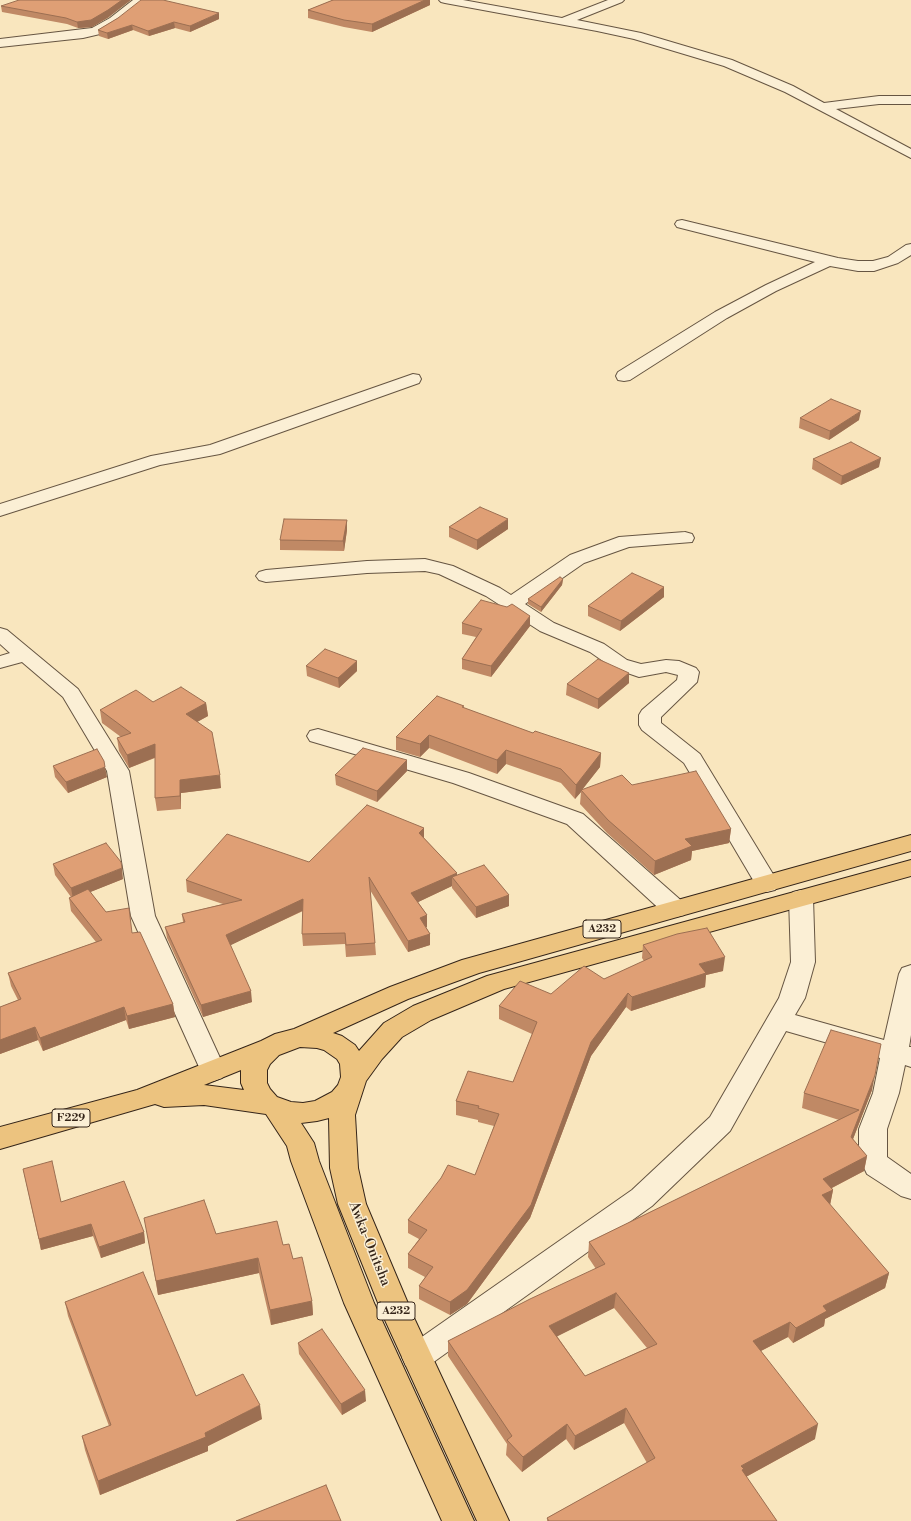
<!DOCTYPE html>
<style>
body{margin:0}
canvas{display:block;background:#f9e6be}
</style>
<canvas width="911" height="1521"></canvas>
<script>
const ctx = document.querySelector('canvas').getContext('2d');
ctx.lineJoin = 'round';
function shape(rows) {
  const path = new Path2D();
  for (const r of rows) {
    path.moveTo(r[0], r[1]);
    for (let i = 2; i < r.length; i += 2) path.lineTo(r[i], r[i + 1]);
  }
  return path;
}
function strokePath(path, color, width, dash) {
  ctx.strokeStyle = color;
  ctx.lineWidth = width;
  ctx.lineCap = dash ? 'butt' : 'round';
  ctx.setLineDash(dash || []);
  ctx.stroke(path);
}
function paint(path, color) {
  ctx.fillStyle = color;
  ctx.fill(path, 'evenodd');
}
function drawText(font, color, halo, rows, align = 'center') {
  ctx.font = font + ' "Libre Bodoni",serif';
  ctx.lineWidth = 3;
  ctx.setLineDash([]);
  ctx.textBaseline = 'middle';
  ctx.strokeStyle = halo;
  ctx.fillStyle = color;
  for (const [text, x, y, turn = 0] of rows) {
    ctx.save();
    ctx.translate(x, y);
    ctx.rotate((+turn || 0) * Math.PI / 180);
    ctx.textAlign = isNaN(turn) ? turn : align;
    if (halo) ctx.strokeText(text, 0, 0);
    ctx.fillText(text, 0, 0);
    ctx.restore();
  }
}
const minor = shape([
 [133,0,146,0,118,22,100,34,83,38,0,47,0,39,92,28,110,18,133,0],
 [439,0,463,0,562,18,608,0,624,0,622,2,577,20,641,33,732,60,793,86,824,103,879,96,911,96,911,104,879,104,836,109,911,149,911,158,785,92,724,66,634,39,597,31,445,3,441,2,439,0],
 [682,220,838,258,858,261,873,261,888,257,906,245,911,244,911,255,898,263,874,271,858,271,830,266,776,291,727,318,630,380,624,381,618,380,616,376,618,372,715,312,766,285,815,262,677,227,675,224,677,221,682,220],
 [413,374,419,375,421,379,419,383,220,454,160,465,0,516,0,504,151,456,210,445,413,374],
 [685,532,692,534,694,538,692,542,629,547,584,563,525,604,554,623,604,644,627,660,641,664,666,660,679,661,696,668,699,672,697,682,661,717,661,723,700,754,703,759,779,884,775,890,767,892,759,890,684,763,642,730,639,725,639,715,642,710,677,680,678,675,666,672,639,677,613,668,590,652,540,631,486,596,439,574,425,571,367,573,266,582,259,580,256,576,259,572,266,570,367,561,425,559,453,566,500,588,511,595,570,555,619,537,685,532],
 [0,628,7,630,78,689,129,771,155,916,226,1071,222,1078,213,1081,204,1078,131,916,107,771,63,697,22,662,0,668,0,656,10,653,0,644,0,628],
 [318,729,469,773,583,814,684,903,687,909,684,915,675,917,666,915,567,824,453,783,310,741,307,736,310,731,318,729],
 [801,890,809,892,813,898,815,962,805,998,795,1015,884,1040,899,974,902,968,911,965,911,1035,909,1047,911,1047,911,1067,905,1065,899,1093,887,1129,887,1157,911,1174,911,1199,901,1196,867,1174,859,1157,859,1129,873,1093,880,1058,786,1031,730,1131,652,1206,428,1366,417,1370,406,1366,402,1357,406,1348,632,1190,710,1117,779,998,791,962,789,898,793,892,801,890]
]);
const major = shape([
 [911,835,911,851,479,973,408,999,333,1033,342,1036,355,1045,359,1051,384,1023,413,1006,487,976,911,860,911,876,504,989,431,1020,402,1037,382,1059,366,1081,355,1115,358,1168,366,1204,415,1320,509,1521,477,1521,385,1320,338,1204,330,1168,329,1118,317,1121,301,1123,314,1143,319,1161,374,1303,474,1521,442,1521,344,1303,291,1161,287,1146,266,1114,204,1105,164,1107,155,1104,0,1149,0,1127,137,1090,261,1041,275,1034,294,1029,390,987,462,960,911,835],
 [300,1047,317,1048,324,1050,337,1059,340,1064,341,1077,338,1085,332,1092,315,1101,303,1103,291,1102,277,1097,270,1089,267,1083,267,1070,270,1064,279,1055,300,1047],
 [241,1070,241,1083,244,1090,204,1085,241,1070]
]);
strokePath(minor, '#665542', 2);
strokePath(major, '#352519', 2);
paint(minor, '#fbefd5');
paint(major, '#ecc37f');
paint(shape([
 [333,0,430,0,430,5,372,32,344,27,308,18,308,10],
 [1,6,109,17,92,27,78,28,67,24,2,12],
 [118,18,219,19,190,32,175,28,149,36,133,30,108,39,99,36,98,30],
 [800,418,859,420,829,440,799,428],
 [813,459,879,467,841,485,812,469],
 [347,520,347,530,344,551,280,550,280,540],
 [449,527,508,529,477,550,449,537],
 [563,579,562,585,541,612,528,604,528,599],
 [664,587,664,597,620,631,588,616,588,606],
 [530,616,530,626,491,677,462,669,462,659,476,637,462,634,462,623],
 [357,661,357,671,339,688,307,676,306,666],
 [629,673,629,683,598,709,566,695,567,684],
 [153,702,206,703,208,716,197,722,221,788,181,793,181,809,157,811,155,798,155,758,129,768,119,751,117,738,121,737,102,723,100,710],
 [464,708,533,733,601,753,600,767,582,790,632,785,731,829,729,843,692,851,691,860,654,875,607,833,580,804,581,792,575,799,561,783,506,764,497,774,429,748,420,757,396,750,396,737],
 [407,760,407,771,377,802,336,785,335,775],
 [53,766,107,777,68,793,55,777],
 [424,828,424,838,457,873,457,875,509,895,509,906,476,918,452,888,452,886,418,902,427,915,427,927,426,927,430,934,430,945,408,952,370,890,375,943,376,955,346,957,345,944,303,946,302,934,303,911,230,945,252,1002,203,1017,167,938,165,927,183,922,182,914,223,904,187,892,186,880,309,862],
 [53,864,123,879,90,892,106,912,132,933,173,1004,175,1017,129,1029,126,1020,43,1051,38,1040,0,1054,0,1007,18,1000,11,986,8,973,96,942,71,911,69,898,71,897,55,875],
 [643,945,723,971,706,975,705,987,631,1011,626,1007,591,1056,530,1218,467,1304,450,1315,419,1299,419,1286,425,1277,408,1268,408,1254,419,1239,408,1233,408,1220,475,1175,494,1126,478,1122,478,1120,456,1115,456,1101,513,1082,532,1034,499,1019,499,1006,551,994,604,979,644,961,642,958],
 [872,1090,853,1139,867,1156,864,1171,832,1188,833,1190,830,1205,889,1273,885,1288,825,1319,824,1326,793,1343,788,1337,761,1351,815,1439,746,1477,777,1521,547,1521,547,1518,647,1463,624,1423,574,1450,566,1439,522,1472,506,1455,507,1444,448,1356,448,1341,596,1269,588,1257,589,1242,839,1120,802,1108,804,1093],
 [614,1308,647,1348,585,1376,557,1336],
 [23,1169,61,1202,144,1232,145,1243,101,1258,93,1236,41,1250],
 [147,1232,216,1234,283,1245,293,1259,312,1301,313,1315,271,1325,259,1273,158,1295],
 [65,1302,196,1396,262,1419,208,1446,208,1451,100,1495,85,1450,82,1436,109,1426,68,1316],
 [298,1343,366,1401,342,1415,299,1354]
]), '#c08965');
paint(shape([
 [122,0,131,0,109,17,92,27,78,28,77,22],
 [425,0,430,0,430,5,372,32,372,24],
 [219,13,219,19,190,32,190,26],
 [174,22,175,28,149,36,148,31],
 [132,25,133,30,108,39,107,33],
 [861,411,859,420,829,440,830,431],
 [881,458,879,467,841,485,842,476],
 [508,519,508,529,477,550,477,540],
 [347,520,347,530,344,551,343,541],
 [563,579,562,585,541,612,541,607],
 [664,587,664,597,620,631,621,621],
 [530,616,530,626,491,677,491,666],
 [357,661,357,671,339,688,338,678],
 [629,673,629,683,598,709,598,699],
 [206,703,208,716,188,727,186,714],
 [429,735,429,748,420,757,420,744],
 [155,744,156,757,129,768,127,755],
 [506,750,506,764,497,774,497,760],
 [601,753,600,767,581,791,581,790,581,792,575,799,576,785],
 [407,760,407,771,377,802,377,791],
 [105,767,107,777,68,793,66,782],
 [220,775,221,788,181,793,181,809,180,796,180,780],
 [424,828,424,839,419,833],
 [731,829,729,843,692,851,691,860,654,875,655,861,685,839],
 [122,868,123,879,73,899,71,888],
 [457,873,457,883,452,877,452,886,412,905,411,893],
 [509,895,509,906,476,918,476,907],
 [303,899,304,910,227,947,226,935],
 [427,915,427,927,421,929,420,918],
 [430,934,430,945,408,952,408,941],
 [725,957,723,971,706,975,705,987,631,1011,632,997,699,964],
 [251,991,252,1002,203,1017,201,1005],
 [628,993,626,1007,591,1056,530,1218,467,1304,450,1315,450,1302,591,1042],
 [173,1004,175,1017,129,1029,127,1016],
 [124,1007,126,1020,43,1051,40,1038],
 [35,1027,38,1040,0,1054,0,1040],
 [875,1075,872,1090,848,1152,851,1137],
 [867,1156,864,1171,820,1194,823,1179],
 [833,1190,830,1205,822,1195],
 [91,1224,93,1236,41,1250,39,1239],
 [144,1232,145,1243,101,1258,99,1247],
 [258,1258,259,1273,158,1295,156,1281],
 [889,1273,885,1288,825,1319,824,1326,793,1343,796,1328,823,1306],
 [616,1293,614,1308,548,1341,549,1326],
 [312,1301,313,1315,271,1325,270,1310],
 [790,1322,788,1337,751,1356,753,1341],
 [365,1390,366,1401,342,1415,341,1404],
 [260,1405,262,1419,208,1446,208,1451,100,1495,98,1481,205,1433],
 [626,1408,624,1423,574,1450,575,1436],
 [567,1424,566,1439,522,1472,523,1457],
 [818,1424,815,1439,742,1479,741,1466]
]), '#9c6f52');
const building = shape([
 [19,0,122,0,108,10,91,20,77,22,66,18,1,6,19,0],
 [141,0,163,0,219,13,190,26,174,22,148,31,132,25,107,33,98,30,118,18,141,0],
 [333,0,425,0,372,24,344,20,308,10,333,0],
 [831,399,861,411,830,431,800,418,831,399],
 [851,442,881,458,842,476,813,459,851,442],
 [480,507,508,519,477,540,449,527,480,507],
 [284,519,347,520,343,541,280,540,284,519],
 [632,573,664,587,621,621,588,606,632,573],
 [560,577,563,579,541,607,528,599,560,577],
 [481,600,507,607,512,604,530,616,491,666,462,659,482,629,462,623,481,600],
 [325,649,357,661,338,678,306,666,325,649],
 [598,659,629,673,598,699,567,684,598,659],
 [181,687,206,703,186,714,212,732,220,775,180,780,180,796,155,798,155,744,127,755,117,738,131,733,100,710,136,690,153,702,181,687],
 [437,696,464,706,462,707,533,733,535,731,601,753,576,785,561,769,506,750,497,760,429,735,420,744,396,737,437,696],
 [363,748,407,760,377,791,335,775,363,748],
 [97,749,104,761,105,767,66,782,53,766,97,749],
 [696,771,731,829,685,839,692,846,655,861,608,820,581,790,622,775,632,785,696,771],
 [367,805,424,828,419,833,457,873,411,893,427,915,420,918,430,934,408,941,369,877,375,943,346,945,345,933,302,934,303,899,226,935,251,991,201,1005,165,927,185,922,182,914,242,900,186,880,227,834,309,862,367,805],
 [106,843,121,862,122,868,71,888,53,864,106,843],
 [484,865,509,895,476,907,452,877,484,865],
 [88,889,106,912,129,908,132,933,140,932,173,1004,127,1016,124,1007,40,1038,35,1027,0,1040,0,1007,21,999,8,973,102,940,69,898,88,889],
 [707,928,725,957,699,964,706,973,632,997,628,993,591,1042,531,1205,467,1290,450,1302,419,1286,433,1267,408,1254,427,1230,408,1220,441,1178,448,1165,475,1175,499,1114,478,1108,479,1106,456,1101,468,1071,513,1082,537,1022,499,1006,520,981,551,994,584,966,604,979,652,957,643,945,677,934,707,928],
 [831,1030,881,1044,875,1075,851,1137,867,1156,823,1179,833,1190,822,1195,889,1273,823,1306,827,1311,796,1328,790,1322,753,1341,818,1424,741,1466,744,1469,742,1470,777,1521,549,1521,547,1518,655,1458,626,1408,575,1436,567,1424,523,1457,507,1440,512,1436,448,1341,530,1299,605,1264,589,1242,859,1110,804,1093,831,1030],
 [616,1293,657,1344,585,1376,549,1326,616,1293],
 [52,1161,61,1202,124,1181,144,1232,99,1247,91,1224,39,1239,23,1169,52,1161],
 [204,1200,216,1234,277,1221,283,1245,289,1244,293,1259,302,1257,312,1301,270,1310,258,1258,156,1281,144,1218,204,1200],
 [143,1272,196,1396,243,1374,260,1405,205,1433,206,1437,98,1481,82,1436,111,1425,65,1302,143,1272],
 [322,1329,365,1390,341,1404,298,1343,322,1329],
 [326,1485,341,1521,236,1521,326,1485]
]);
paint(building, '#df9f75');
strokePath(building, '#9c6f52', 1);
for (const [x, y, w] of [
 [602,929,38],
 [71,1118,38],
 [396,1311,38]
]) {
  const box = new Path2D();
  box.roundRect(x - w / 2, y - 9, w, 18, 3);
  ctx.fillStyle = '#fbefd5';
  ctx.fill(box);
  strokePath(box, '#352519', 1);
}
drawText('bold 11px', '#352519', null, [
 ["A232",602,929],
 ["F229",71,1118],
 ["A232",396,1311]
]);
drawText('14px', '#352519', '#fbefd5', [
 ["Awka-Onitsha",369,1244,68]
]);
</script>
